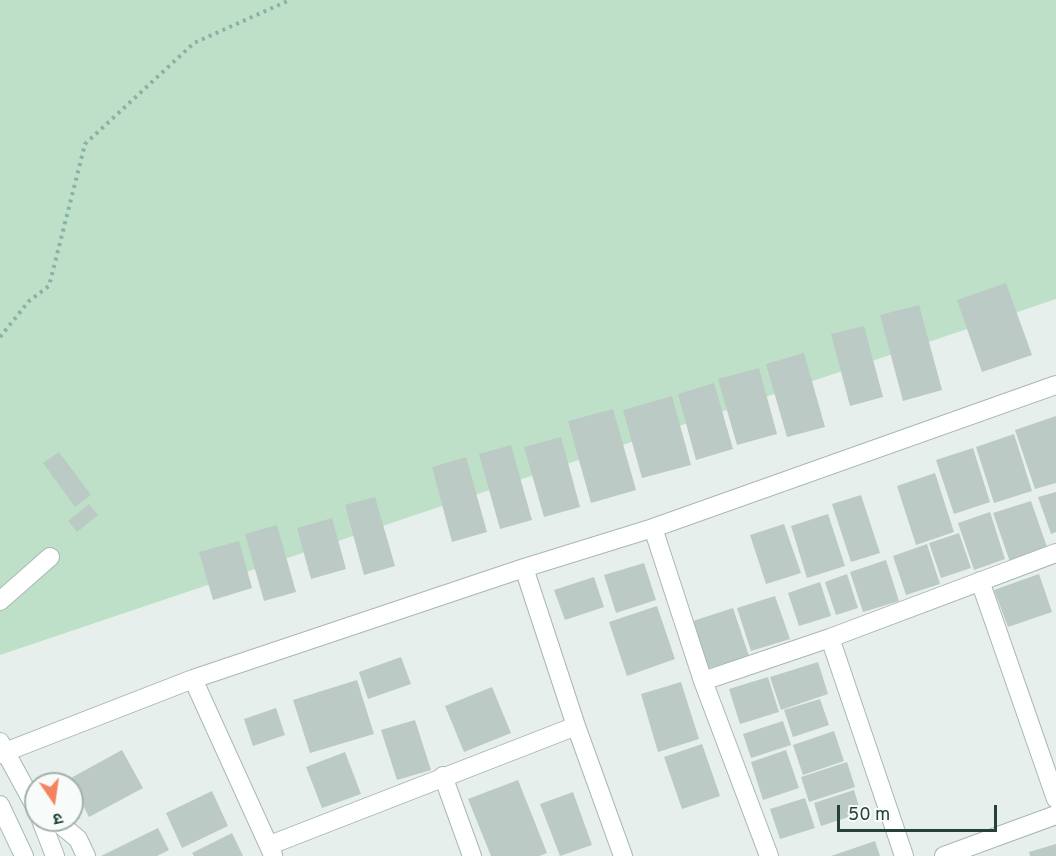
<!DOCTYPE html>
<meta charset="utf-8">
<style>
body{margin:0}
#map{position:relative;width:1056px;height:856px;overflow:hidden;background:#e6efeb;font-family:Overpass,"Noto Sans Devanagari",sans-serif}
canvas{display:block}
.north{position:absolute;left:24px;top:772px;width:60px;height:60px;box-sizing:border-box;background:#f7fbf9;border:2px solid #a3b1ad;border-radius:50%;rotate:167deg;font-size:16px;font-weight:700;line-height:24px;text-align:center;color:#24423a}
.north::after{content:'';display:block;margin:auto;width:21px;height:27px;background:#f4845f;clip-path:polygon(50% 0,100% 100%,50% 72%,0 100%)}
.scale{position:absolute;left:837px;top:805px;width:160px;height:27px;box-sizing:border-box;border:3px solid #24423a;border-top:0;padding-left:8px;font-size:18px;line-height:21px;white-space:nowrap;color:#24423a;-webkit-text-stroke:4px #f7fbf9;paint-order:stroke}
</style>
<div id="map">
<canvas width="1056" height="856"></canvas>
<div class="north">उ</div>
<div class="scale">50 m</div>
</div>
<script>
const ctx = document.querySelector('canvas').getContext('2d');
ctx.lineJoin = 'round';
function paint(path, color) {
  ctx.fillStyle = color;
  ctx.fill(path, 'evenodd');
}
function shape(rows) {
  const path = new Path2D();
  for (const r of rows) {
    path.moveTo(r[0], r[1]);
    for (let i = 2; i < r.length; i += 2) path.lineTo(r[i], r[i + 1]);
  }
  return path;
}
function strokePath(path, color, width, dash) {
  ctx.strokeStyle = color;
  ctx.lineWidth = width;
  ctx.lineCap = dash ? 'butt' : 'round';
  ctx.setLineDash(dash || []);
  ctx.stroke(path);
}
paint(shape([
 [0,0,1056,0,1056,299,0,655]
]), '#bfe0c8');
paint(shape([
 [1006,283,1032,355,982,372,957,300],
 [919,305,942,390,903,401,880,315],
 [864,326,883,397,850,406,831,334],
 [804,353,825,427,787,437,766,364],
 [759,368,777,434,737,445,718,379],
 [714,383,733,449,696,460,678,394],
 [672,396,691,465,642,478,623,410],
 [613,409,636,490,591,503,568,421],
 [1056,416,1056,483,1035,489,1015,430],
 [1014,434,1032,491,994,503,976,447],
 [561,437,580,507,544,517,524,447],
 [511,445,532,520,500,529,479,454],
 [973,448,990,502,954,514,936,460],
 [59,452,91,495,75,507,43,463],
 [466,457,487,532,452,542,432,467],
 [935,473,954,532,916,545,897,486],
 [1056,492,1056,532,1051,534,1038,497],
 [861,495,880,553,851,562,832,504],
 [375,497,395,566,364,575,345,505],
 [1031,501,1048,550,1010,562,993,513],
 [89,504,98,515,77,532,68,521],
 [990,512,1005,559,974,570,958,523],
 [828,514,845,566,807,578,791,526],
 [332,518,346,569,311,579,297,528],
 [784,524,801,573,766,584,750,535],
 [277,525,296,592,264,601,245,534],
 [959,533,971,568,941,578,929,543],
 [239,541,252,588,213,600,199,552],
 [927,544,940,584,906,595,893,556],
 [886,560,899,601,863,612,850,572],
 [644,563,656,600,616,613,604,575],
 [847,574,858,608,836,615,825,582],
 [1039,574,1052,612,1008,627,994,590],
 [594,577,604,607,565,620,554,590],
 [820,582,831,616,799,626,788,593],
 [775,596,790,639,751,651,737,608],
 [657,606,675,659,627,676,609,622],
 [733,608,749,656,706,669,690,622],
 [401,657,411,684,368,699,359,672],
 [818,662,828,694,781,710,770,677],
 [768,677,779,712,740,724,729,689],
 [357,680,374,734,310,753,293,700],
 [681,682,699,739,658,752,641,694],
 [492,687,511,733,464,752,445,706],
 [820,699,829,725,793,737,784,710],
 [276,708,285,735,253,746,244,719],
 [415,720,431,770,397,780,381,730],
 [783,721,791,745,751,758,743,734],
 [834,731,844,761,803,775,793,745],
 [702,744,720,796,682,809,664,757],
 [122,750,143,788,89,817,69,779],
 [786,750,799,788,763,800,751,762],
 [345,752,361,794,322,808,306,767],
 [847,762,855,787,809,802,801,777],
 [518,780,547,853,539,856,491,856,468,799],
 [854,790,861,813,821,826,814,803],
 [212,791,228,826,182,848,166,813],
 [573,792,592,845,560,856,540,804],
 [805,798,815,828,780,839,770,809],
 [158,828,169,850,157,856,101,856],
 [232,833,243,856,194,856,192,853],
 [875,841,880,856,831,856],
 [1056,844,1056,856,1030,856,1029,852]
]), '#bbcac4');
const street = shape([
 [653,528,703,681,769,856],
 [524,568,576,726,623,856],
 [980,581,1056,799],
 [0,601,50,557],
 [830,638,904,856],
 [193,679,273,855],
 [703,681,830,638,1056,553],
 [0,754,193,679,524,568,653,528,1056,385],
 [443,776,472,856],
 [55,820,78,839,86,856],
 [270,845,576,726],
 [944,856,1056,815]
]);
const secondary = shape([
 [0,742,36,808],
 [0,805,24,856],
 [41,820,55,856]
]);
strokePath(street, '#a8b8b2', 20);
strokePath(secondary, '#a4bbb3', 20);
strokePath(shape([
 [0,337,29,301,49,286,85,144,194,43,290,0]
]), '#86b3a5', 4, [3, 4.5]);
strokePath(street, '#fff', 18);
strokePath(secondary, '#fff', 18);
</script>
